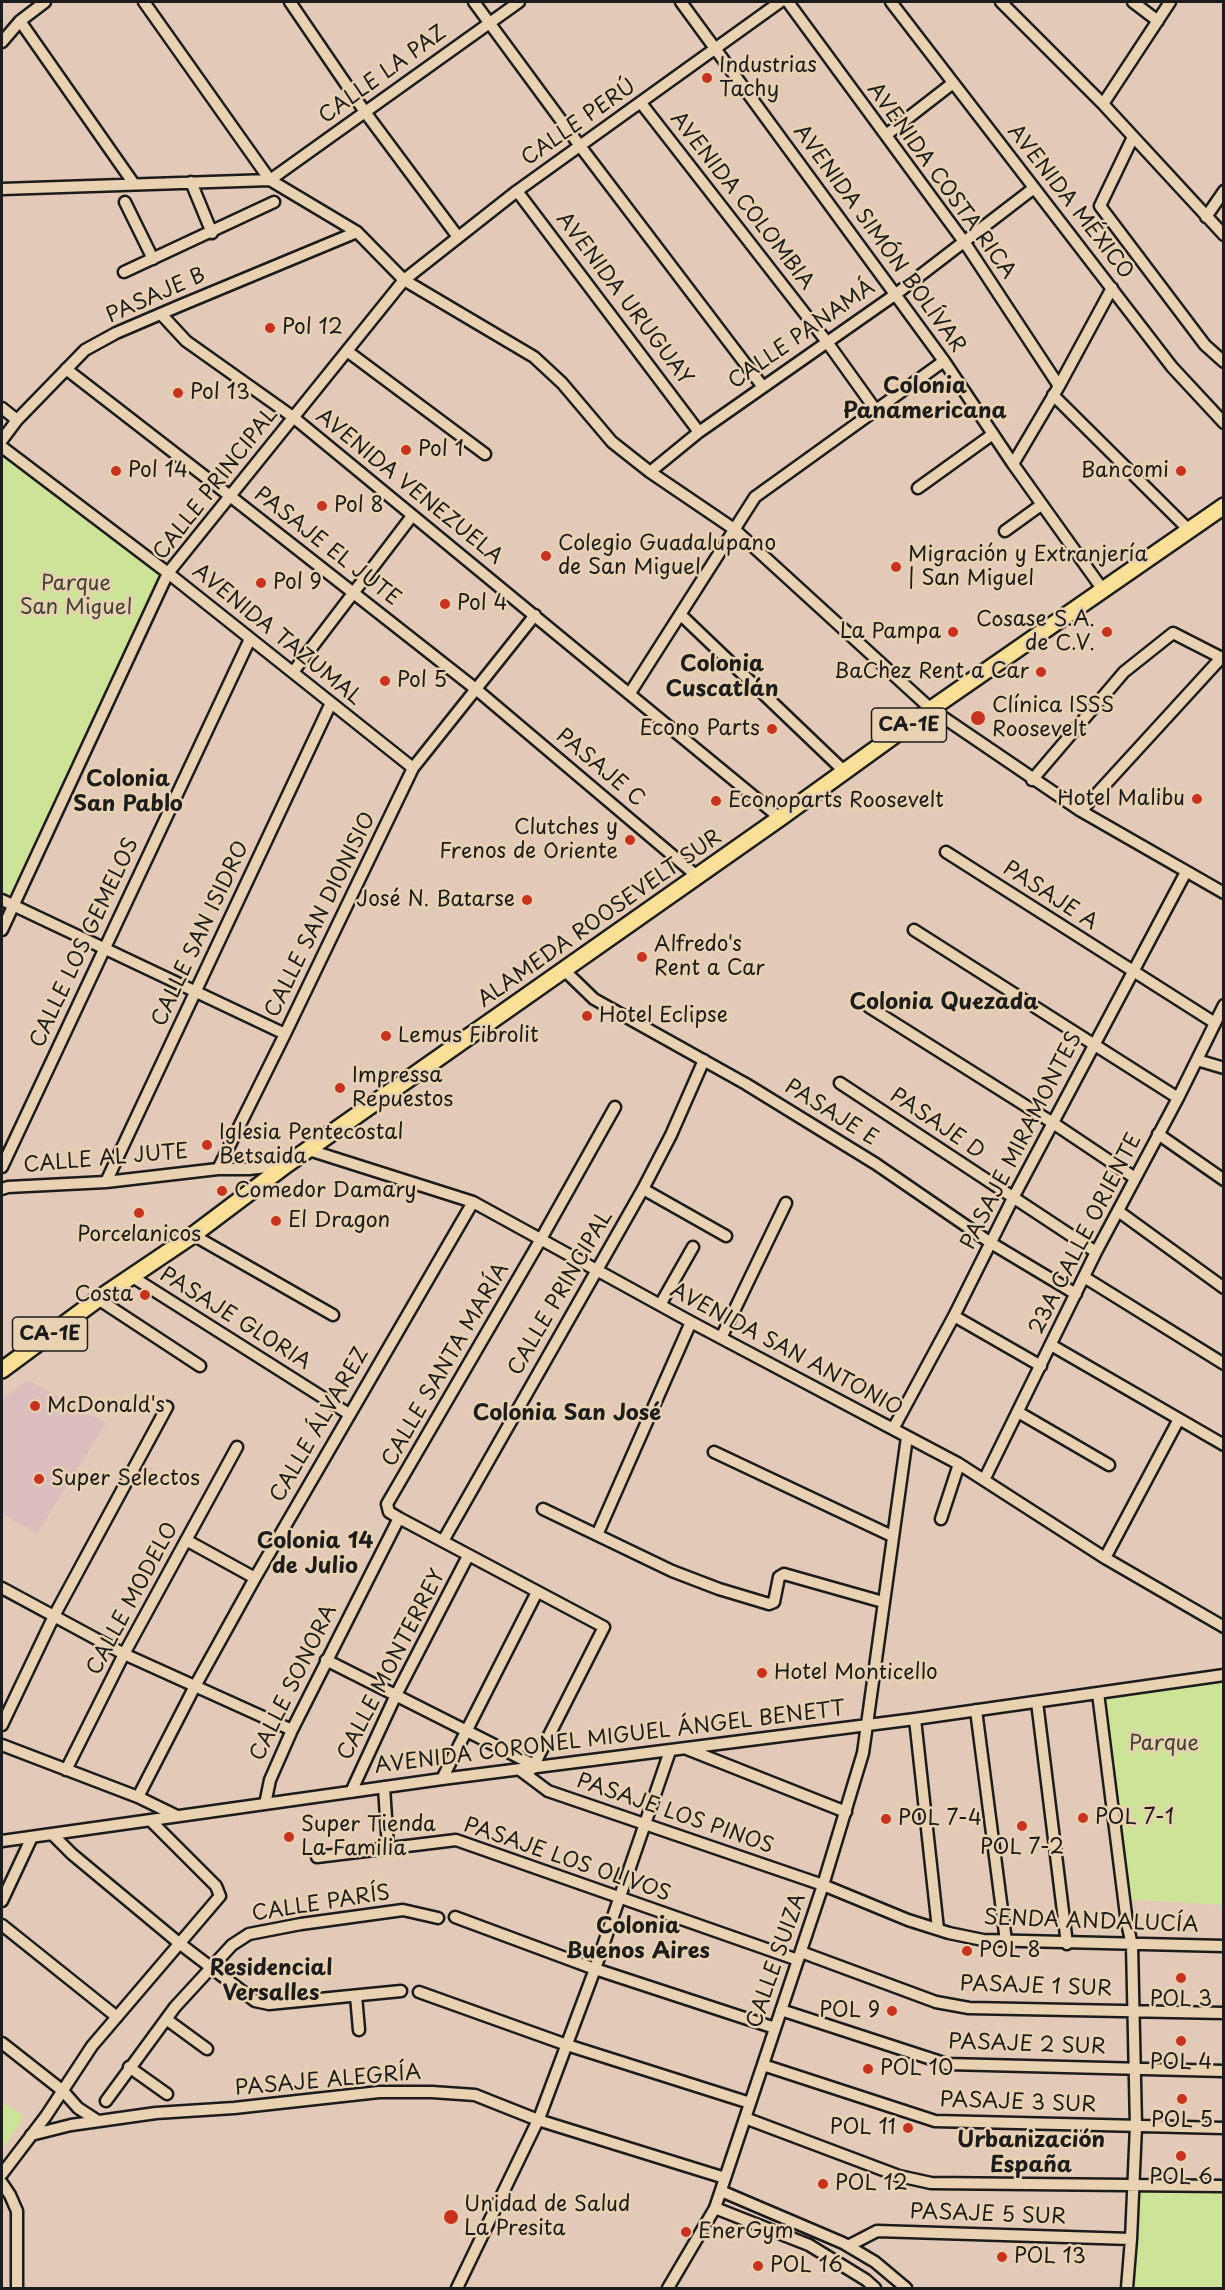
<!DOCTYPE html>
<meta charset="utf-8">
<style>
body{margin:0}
#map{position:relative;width:1225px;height:2290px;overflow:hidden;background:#e3c9b7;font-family:"Playpen Sans",sans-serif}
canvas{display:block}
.frame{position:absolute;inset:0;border:3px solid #1c1c1c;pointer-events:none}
</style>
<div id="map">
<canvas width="1225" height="2290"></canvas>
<div class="frame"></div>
</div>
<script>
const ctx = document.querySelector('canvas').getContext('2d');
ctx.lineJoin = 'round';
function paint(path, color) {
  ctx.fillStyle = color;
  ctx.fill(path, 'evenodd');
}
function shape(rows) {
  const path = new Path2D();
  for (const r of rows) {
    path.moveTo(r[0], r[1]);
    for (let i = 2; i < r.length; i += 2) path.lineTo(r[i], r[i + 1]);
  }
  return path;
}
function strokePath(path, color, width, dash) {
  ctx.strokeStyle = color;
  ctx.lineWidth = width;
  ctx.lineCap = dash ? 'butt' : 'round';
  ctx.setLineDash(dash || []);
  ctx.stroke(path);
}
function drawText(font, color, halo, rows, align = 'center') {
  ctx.font = font + ' "Playpen Sans",sans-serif';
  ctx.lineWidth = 5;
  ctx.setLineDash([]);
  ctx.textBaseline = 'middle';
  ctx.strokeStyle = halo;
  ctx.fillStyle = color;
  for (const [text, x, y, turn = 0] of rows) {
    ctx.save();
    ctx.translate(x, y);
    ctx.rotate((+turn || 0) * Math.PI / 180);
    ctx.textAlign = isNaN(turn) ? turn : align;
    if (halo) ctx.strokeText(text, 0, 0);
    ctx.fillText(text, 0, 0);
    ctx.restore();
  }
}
paint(shape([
 [28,1380,106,1423,37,1534,2,1513,2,1399]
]), '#dbbebd');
paint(shape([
 [2,447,168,573,13,905,2,899],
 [1223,1676,1223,1905,1124,1899,1098,1693],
 [2,2102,24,2116,2,2151],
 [1137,2184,1223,2186,1223,2288,1126,2288]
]), '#cde398');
const minor = shape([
 [144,2,270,180],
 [290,2,365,112,458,237],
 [474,2,580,146,763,387],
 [681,2,944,361,1013,464,1103,590],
 [788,2,965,243,1059,386],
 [891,2,1172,367,1224,423],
 [1001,2,1103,104,1224,235],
 [1133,2,1158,21],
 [20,21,134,184],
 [2,42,20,21,45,2],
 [641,103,827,342,875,409],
 [1103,104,1170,2],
 [886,135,953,83],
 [1133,137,1100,206,1205,345,1224,362],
 [270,180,519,2],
 [191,182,212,233],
 [2,189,270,180,357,232,404,280,534,357,562,383,612,442,650,472,734,529,931,709,1081,811,1224,893],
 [517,191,699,432],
 [125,202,153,259],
 [1206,217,1224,191],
 [124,272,274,202],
 [161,314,186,341,293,417,780,818],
 [347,351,485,454],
 [66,369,230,496,477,690,697,876],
 [1053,395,1189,530],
 [2,408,17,420],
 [2,440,17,420,85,350,116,333,179,306,357,232],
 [2,447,168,573,413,768],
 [1013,464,1059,386,1112,288],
 [650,472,699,432,896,294,1034,188],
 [918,488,993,434],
 [1005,531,1041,505],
 [681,615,845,772],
 [293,672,412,516],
 [630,693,755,497,944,361],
 [1032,780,1124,672,1173,633,1224,659],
 [1081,811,1221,658],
 [946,852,1215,1023],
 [2,900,285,1034],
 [2,930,168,573,404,280,517,191,780,2],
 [914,930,1178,1098],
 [564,970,594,999,746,1084,876,1164,991,1243,1076,1294],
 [869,1007,1053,1123,1135,1178],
 [1197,1060,1224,1068],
 [840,1083,1096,1252],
 [1158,1134,1224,1180],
 [309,1150,473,1202,691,1322,959,1464,1105,1558,1224,1627],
 [2,1167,250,639],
 [218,1169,285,1034,413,768,535,615],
 [106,1182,331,703],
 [2,1189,8,1187,106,1182,218,1169,249,1169,285,1165],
 [643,1189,726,1236],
 [1118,1211,1224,1288],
 [193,1235,333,1315],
 [131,1276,349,1414],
 [1084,1277,1224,1364],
 [98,1299,200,1366],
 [660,1305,693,1247],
 [954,1316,1041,1366],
 [721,1338,786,1203],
 [1051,1345,1224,1445],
 [1018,1412,1109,1465],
 [893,1429,954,1316,1013,1198,1186,872],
 [714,1452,892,1536],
 [984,1480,1096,1252,1178,1098,1224,1005],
 [543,1509,672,1571,719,1589,769,1604,774,1602,779,1577,784,1574,883,1602],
 [941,1519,959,1464],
 [597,1535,691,1322],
 [186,1540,255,1578],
 [443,1541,643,1189,671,1135,704,1060],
 [1105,1558,1179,1419],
 [2,1588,124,1654,292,1730],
 [326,1660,534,1765],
 [1098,1693,1127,1923,1132,1945,1136,2126,1131,2239,1127,2288],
 [1037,1702,1067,1944],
 [976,1710,1006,1941],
 [915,1719,938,1929],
 [2,1725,54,1616,167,1407],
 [2,1745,138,1797,177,1816],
 [687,1749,846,1812],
 [532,1769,604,1627,399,1518,389,1512,387,1504,541,1239,615,1107],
 [66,1770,124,1654,237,1447],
 [520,1770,548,1791,823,1885,908,1920,949,1933,983,1940,1224,1946],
 [442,1779,537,1592],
 [384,1787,388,1848],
 [351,1792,395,1697,468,1556],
 [138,1797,194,1688,255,1578,473,1202],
 [265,1804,270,1780,292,1730,399,1518],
 [52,1834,72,1854,179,1943,255,2001,269,2004,401,1991],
 [2,1841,442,1779,915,1719,1224,1675],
 [317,1857,456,1840,798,1960],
 [2,1901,32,1837],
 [455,1917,595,1969,775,2028],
 [2,1925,117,2017],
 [801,1952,936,2002,969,2008,1224,2013],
 [419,1992,567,2045,750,2103],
 [356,1996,359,2030],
 [781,2010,947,2064,1224,2071],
 [166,2019,207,2049],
 [2,2043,63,2091,78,2108,98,2121],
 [763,2065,935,2121,1224,2128],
 [129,2067,167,2094],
 [106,2101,175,2007,232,1945,249,1934,301,1924,403,1910,438,1918],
 [745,2118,899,2176,931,2183,1224,2186],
 [31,2135,71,2125,156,2113,234,2108,379,2092,432,2092,475,2095,538,2120,725,2178],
 [2,2174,46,2116,92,2046,220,1896,216,1886,151,1821],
 [2,2183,10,2195,17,2211,17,2288],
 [721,2191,843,2243,875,2262,906,2288],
 [715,2208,809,2245,866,2280,875,2288],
 [848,2246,877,2231,1131,2239],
 [457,2288,540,2116,595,1969,670,1751],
 [668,2288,715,2208,823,1885,863,1753,907,1437]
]);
const highway = shape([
 [2,1370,98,1299,193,1235,286,1165,780,818,931,709,1224,506]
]);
strokePath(minor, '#1c1c1c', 15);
strokePath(highway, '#1c1c1c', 20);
strokePath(minor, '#e9d2b2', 10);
strokePath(highway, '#fadf96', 15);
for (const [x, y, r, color] of [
 [707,78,6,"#c8321e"],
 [270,328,6,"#c8321e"],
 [178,393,6,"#c8321e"],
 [406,450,6,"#c8321e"],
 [116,471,6,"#c8321e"],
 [1181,471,6,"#c8321e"],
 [322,506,6,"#c8321e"],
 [546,556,6,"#c8321e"],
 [896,567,6,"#c8321e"],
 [261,583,6,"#c8321e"],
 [445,604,6,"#c8321e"],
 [953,632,6,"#c8321e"],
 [1107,632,6,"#c8321e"],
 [1041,672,6,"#c8321e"],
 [385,681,6,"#c8321e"],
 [978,718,8,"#c8321e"],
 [772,729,6,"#c8321e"],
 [1197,799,6,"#c8321e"],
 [716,801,6,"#c8321e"],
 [630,840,6,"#c8321e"],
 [527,900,6,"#c8321e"],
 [642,957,6,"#c8321e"],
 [587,1016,6,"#c8321e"],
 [386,1036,6,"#c8321e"],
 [340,1088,6,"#c8321e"],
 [207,1145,6,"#c8321e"],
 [222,1191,6,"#c8321e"],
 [139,1213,6,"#c8321e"],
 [276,1221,6,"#c8321e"],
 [145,1295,6,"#c8321e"],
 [35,1406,6,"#c8321e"],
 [39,1479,6,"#c8321e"],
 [762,1673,6,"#c8321e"],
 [1083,1818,6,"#c8321e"],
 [886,1819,6,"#c8321e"],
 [1022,1826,6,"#c8321e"],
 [289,1837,6,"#c8321e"],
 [967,1951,6,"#c8321e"],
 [1181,1978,6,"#c8321e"],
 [892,2011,6,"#c8321e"],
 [1181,2041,6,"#c8321e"],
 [868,2069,6,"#c8321e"],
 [1182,2099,6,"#c8321e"],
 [908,2128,6,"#c8321e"],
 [1181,2156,6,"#c8321e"],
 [823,2184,6,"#c8321e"],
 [451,2217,8,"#c8321e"],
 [686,2232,6,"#c8321e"],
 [1002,2257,6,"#c8321e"],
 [758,2266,6,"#c8321e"]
]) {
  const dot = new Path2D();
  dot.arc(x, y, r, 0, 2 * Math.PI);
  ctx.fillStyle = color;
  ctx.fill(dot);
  strokePath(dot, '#e9d2b2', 2);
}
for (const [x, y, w] of [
 [909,725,75],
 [50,1334,75]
]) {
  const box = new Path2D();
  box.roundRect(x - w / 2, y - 17, w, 34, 4.5);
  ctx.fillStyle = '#e9d2b2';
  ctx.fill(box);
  strokePath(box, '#1c1c1c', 1.5);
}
drawText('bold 20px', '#1c1c1c', null, [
 ["CA-1E",909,725],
 ["CA-1E",50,1334]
]);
drawText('21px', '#1c1c1c', '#e9d2b2', [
 ["Industrias",719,66],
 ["Tachy",719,90],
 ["Pol 12",282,328],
 ["Pol 13",190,393],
 ["Pol 1",418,450],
 ["Pol 14",128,471],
 ["Bancomi",1169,471,"right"],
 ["Pol 8",334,506],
 ["Colegio Guadalupano",558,544],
 ["de San Miguel",558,568],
 ["Migración y Extranjería",908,555],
 ["| San Miguel",908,579],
 ["Pol 9",273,583],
 ["Pol 4",457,604],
 ["Cosase S.A.",1095,620,"right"],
 ["de C.V.",1095,644,"right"],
 ["La Pampa",941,632,"right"],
 ["BaChez Rent a Car",1029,672,"right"],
 ["Pol 5",397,681],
 ["Clínica ISSS",992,706],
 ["Roosevelt",992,730],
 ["Econo Parts",760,729,"right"],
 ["Hotel Malibu",1185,799,"right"],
 ["Econoparts Roosevelt",728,801],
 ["Clutches y",618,828,"right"],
 ["Frenos de Oriente",618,852,"right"],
 ["José N. Batarse",515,900,"right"],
 ["Alfredo's",654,945],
 ["Rent a Car",654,969],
 ["Hotel Eclipse",599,1016],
 ["Lemus Fibrolit",398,1036],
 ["Impressa",352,1076],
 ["Repuestos",352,1100],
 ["Iglesia Pentecostal",219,1133],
 ["Betsaida",219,1157],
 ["Comedor Damary",234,1191],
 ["El Dragon",288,1221],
 ["Porcelanicos",139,1235,"center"],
 ["Costa",133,1295,"right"],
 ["McDonald's",47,1406],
 ["Super Selectos",51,1479],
 ["Hotel Monticello",774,1673],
 ["POL 7-1",1095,1818],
 ["POL 7-4",898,1819],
 ["Super Tienda",301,1825],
 ["La Familia",301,1849],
 ["POL 7-2",1022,1848,"center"],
 ["POL 8",979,1951],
 ["POL 3",1181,2000,"center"],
 ["POL 9",880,2011,"right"],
 ["POL 4",1181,2063,"center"],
 ["POL 10",880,2069],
 ["POL 5",1182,2121,"center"],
 ["POL 11",896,2128,"right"],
 ["POL 6",1181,2178,"center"],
 ["POL 12",835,2184],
 ["Unidad de Salud",464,2205],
 ["La Presita",464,2229],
 ["EnerGym",698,2232],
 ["POL 13",1014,2257],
 ["POL 16",770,2266]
], 'left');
drawText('21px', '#1c1c1c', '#e9d2b2', [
 ["CALLE LA PAZ",383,75,-36],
 ["CALLE PERÚ",579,123,-35],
 ["AVENIDA COSTA RICA",941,181,54],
 ["AVENIDA COLOMBIA",742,201,52],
 ["AVENIDA MÉXICO",1070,202,52],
 ["AVENIDA SIMÓN BOLÍVAR",879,239,54],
 ["PASAJE B",156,296,-24],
 ["AVENIDA URUGUAY",624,299,53],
 ["CALLE PANAMÁ",802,335,-35],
 ["CALLE PRINCIPAL",216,484,-52],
 ["AVENIDA VENEZUELA",409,487,39],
 ["PASAJE EL JUTE",327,547,38],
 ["AVENIDA TAZUMAL",277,635,39],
 ["PASAJE C",600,768,40],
 ["PASAJE A",1050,896,33],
 ["CALLE SAN DIONISIO",321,915,-64],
 ["ALAMEDA ROOSEVELT SUR",600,919,-35],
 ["CALLE SAN ISIDRO",201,934,-65],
 ["CALLE LOS GEMELOS",85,943,-65],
 ["PASAJE E",831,1113,32],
 ["PASAJE D",937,1124,34],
 ["PASAJE MIRAMONTES",1022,1141,-63],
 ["CALLE AL JUTE",106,1159,-5],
 ["23A CALLE ORIENTE",1086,1234,-63],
 ["CALLE PRINCIPAL",561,1293,-60],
 ["PASAJE GLORIA",235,1319,32],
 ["AVENIDA SAN ANTONIO",786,1350,28],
 ["CALLE SANTA MARÍA",446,1365,-60],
 ["CALLE ÁLVAREZ",320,1425,-60],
 ["CALLE MODELO",133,1599,-62],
 ["CALLE MONTERREY",392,1665,-63],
 ["CALLE SONORA",294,1683,-64],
 ["AVENIDA CORONEL MIGUEL ÁNGEL BENETT",610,1738,-7],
 ["PASAJE LOS PINOS",675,1814,19],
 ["PASAJE LOS OLIVOS",567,1860,19],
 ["CALLE PARÍS",321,1904,-9],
 ["SENDA ANDALUCÍA",1091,1922,2],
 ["CALLE SUIZA",777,1961,-71],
 ["PASAJE 1 SUR",1036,1987,2],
 ["PASAJE 2 SUR",1027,2045,2],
 ["PASAJE ALEGRÍA",328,2081,-5],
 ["PASAJE 3 SUR",1018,2103,2],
 ["PASAJE 5 SUR",988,2215,2]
]);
drawText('21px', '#3f4435', '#e9d2b2', [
 ["Parque",76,584],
 ["San Miguel",76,608],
 ["Parque",1164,1744]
]);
drawText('bold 22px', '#1c1c1c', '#e9d2b2', [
 ["Colonia",925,387],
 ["Panamericana",925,412],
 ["Colonia",722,665],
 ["Cuscatlán",722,690],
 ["Colonia",128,780],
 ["San Pablo",128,805],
 ["Colonia Quezada",944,1003],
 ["Colonia San José",567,1414],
 ["Colonia 14",315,1542],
 ["de Julio",315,1567],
 ["Colonia",638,1927],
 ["Buenos Aires",638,1952],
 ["Residencial",271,1969],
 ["Versalles",271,1994],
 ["Urbanización",1031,2141],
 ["España",1031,2166]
]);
</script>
